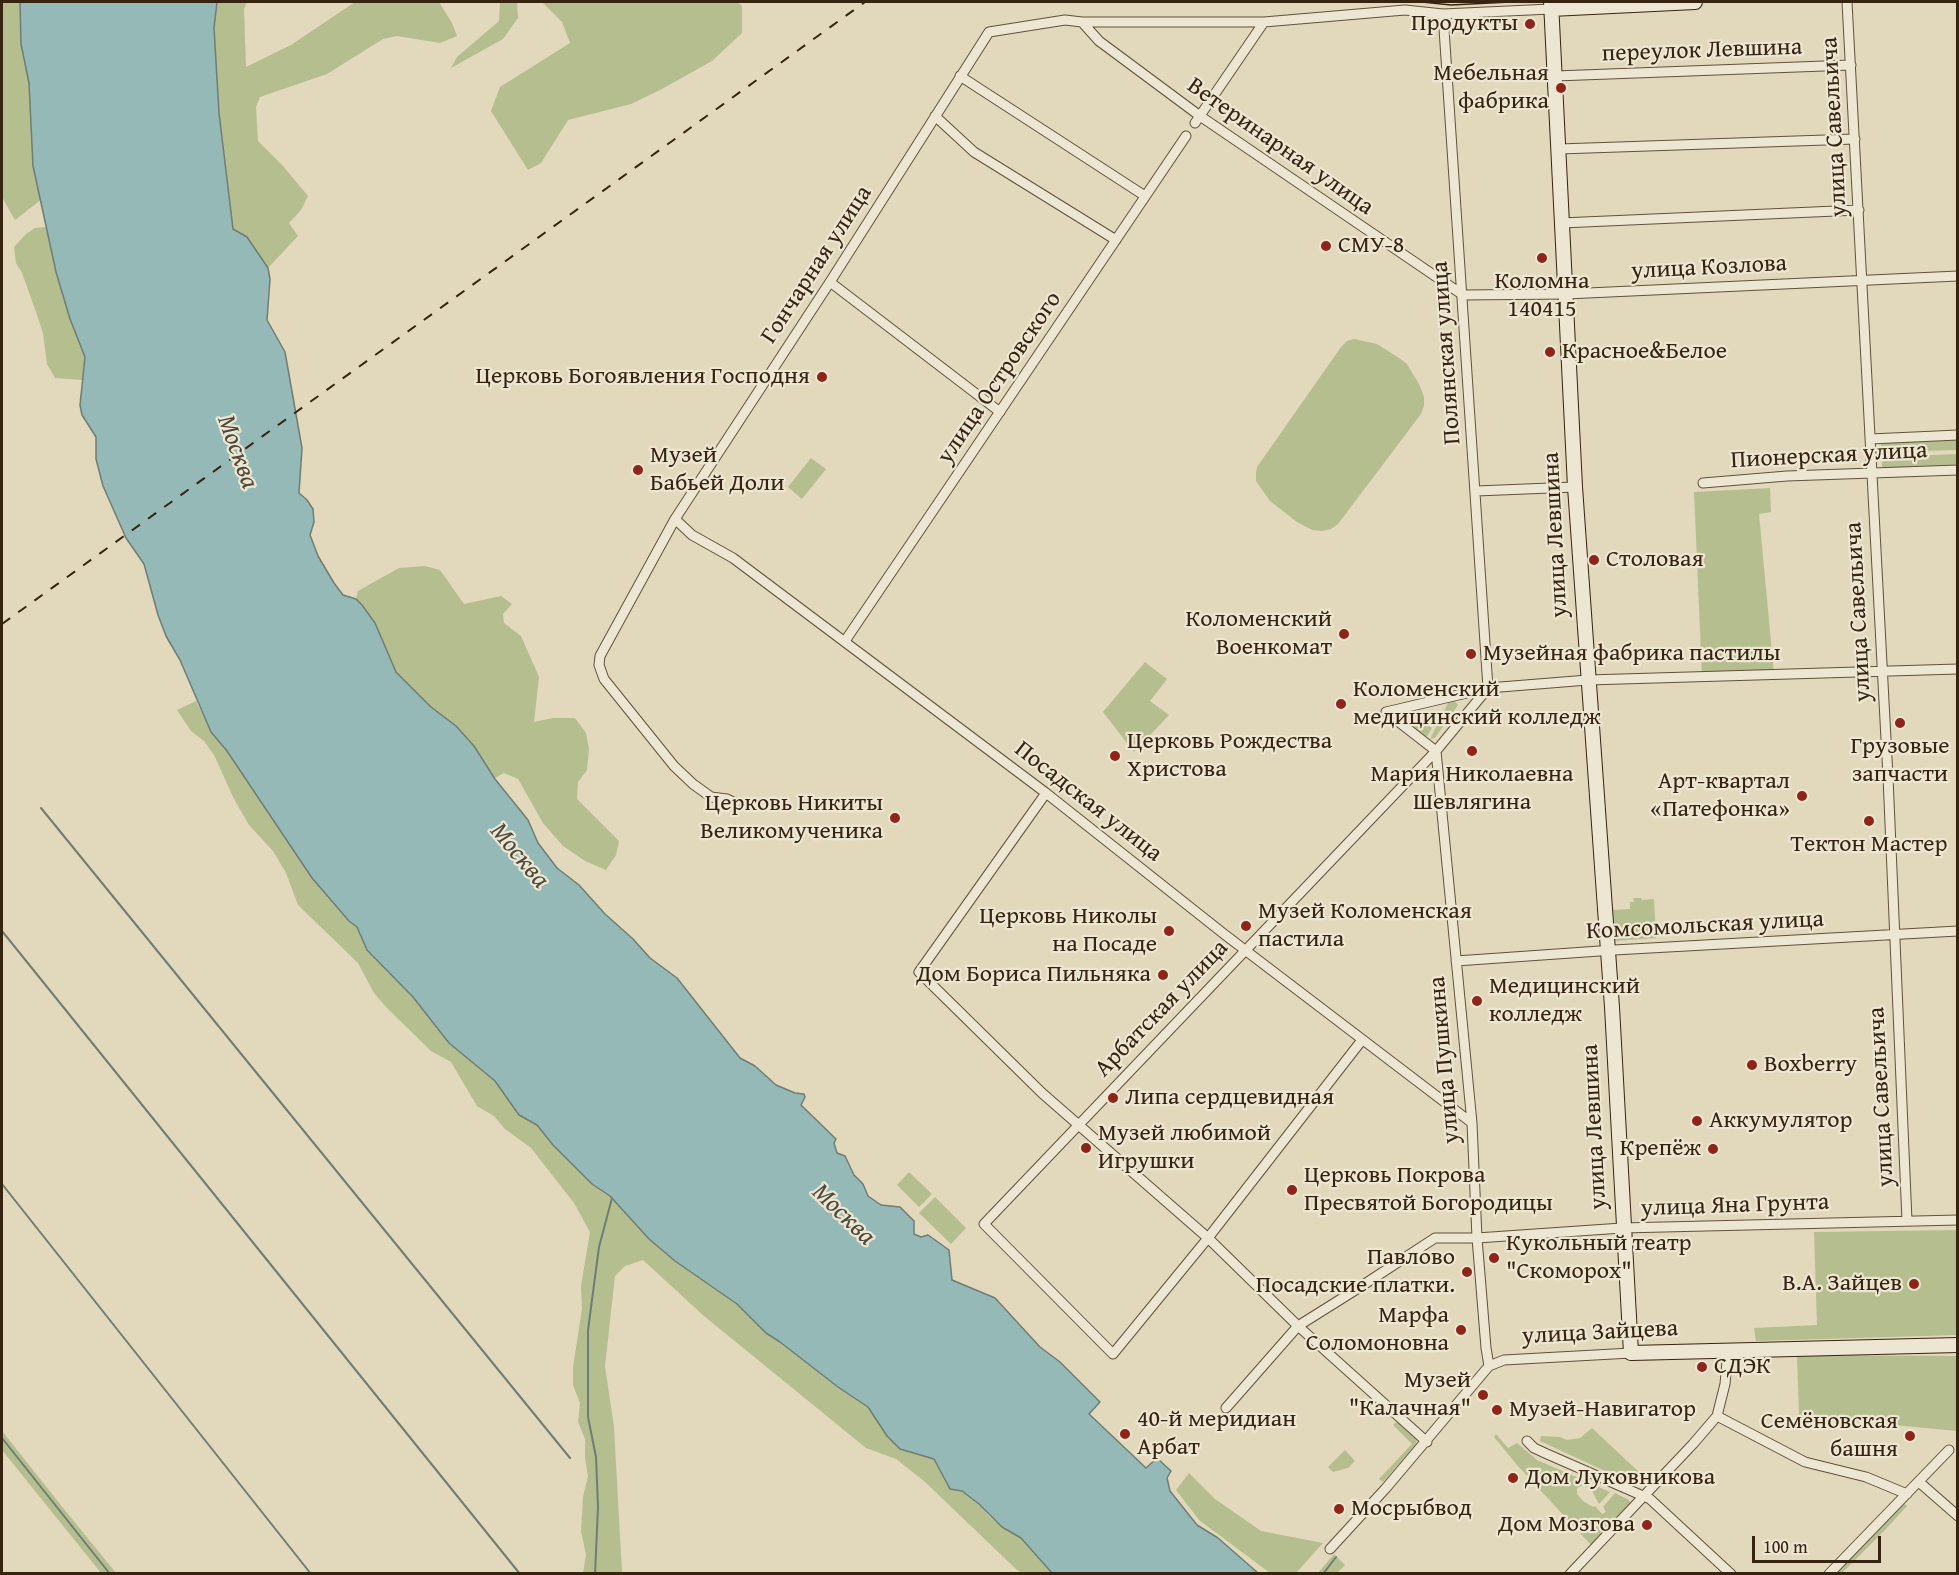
<!DOCTYPE html>
<meta charset="utf-8">
<style>
body{margin:0}
#map{position:relative;width:1959px;height:1575px;overflow:hidden;background:#e2d8bc;font-family:"Gentium Book Plus",serif}
canvas{display:block}
.frame{position:absolute;inset:0;border:3px solid #362410;pointer-events:none}
.scale{position:absolute;left:1752px;top:1536px;width:129px;height:27px;box-sizing:border-box;border:3px solid #362410;border-top:0;padding-left:8px;font-size:18px;line-height:21px;white-space:nowrap;color:#362410;-webkit-text-stroke:4px #ece6d3;paint-order:stroke}
</style>
<div id="map">
<canvas width="1959" height="1575"></canvas>
<div class="frame"></div>
<div class="scale">100 m</div>
</div>
<script>
const ctx = document.querySelector('canvas').getContext('2d');
ctx.lineJoin = 'round';
function paint(path, color) {
  ctx.fillStyle = color;
  ctx.fill(path, 'evenodd');
}
function shape(rows) {
  const path = new Path2D();
  for (const r of rows) {
    path.moveTo(r[0], r[1]);
    for (let i = 2; i < r.length; i += 2) path.lineTo(r[i], r[i + 1]);
  }
  return path;
}
function strokePath(path, color, width, dash) {
  ctx.strokeStyle = color;
  ctx.lineWidth = width;
  ctx.lineCap = dash ? 'butt' : 'round';
  ctx.setLineDash(dash || []);
  ctx.stroke(path);
}
function drawText(font, color, halo, rows, align = 'center') {
  ctx.font = font + ' "Gentium Book Plus",serif';
  ctx.lineWidth = 4.5;
  ctx.setLineDash([]);
  ctx.textBaseline = 'middle';
  ctx.strokeStyle = halo;
  ctx.fillStyle = color;
  for (const [text, x, y, turn = 0] of rows) {
    ctx.save();
    ctx.translate(x, y);
    ctx.rotate((+turn || 0) * Math.PI / 180);
    ctx.textAlign = isNaN(turn) ? turn : align;
    if (halo) ctx.strokeText(text, 0, 0);
    ctx.fillText(text, 0, 0);
    ctx.restore();
  }
}
paint(shape([
 [2,2,20,2,21,44,29,83,33,166,42,199,15,220,2,197],
 [217,2,247,2,244,9,246,67,291,45,355,2,439,2,452,23,457,36,440,43,397,36,383,39,327,74,260,97,256,107,258,141,283,166,308,196,301,210,289,223,298,236,268,268,247,237,233,229,219,113,214,28],
 [500,2,517,2,518,18,503,39,451,68,457,57,499,21],
 [542,2,737,2,742,6,742,33,712,61,660,90,631,104,568,120,541,163,528,170,491,111,500,87,570,43,562,22],
 [47,227,56,272,70,319,85,357,83,380,55,378,47,364,43,333,36,312,22,273,16,263,14,247,26,234,35,228],
 [1354,339,1377,344,1399,358,1407,364,1419,384,1424,397,1424,406,1421,414,1338,524,1331,529,1322,531,1312,530,1297,522,1270,501,1256,481,1256,473,1257,467,1341,347,1347,341],
 [1957,439,1957,450,1881,452,1881,442],
 [1957,454,1957,466,1882,468,1882,457],
 [811,458,826,469,802,499,788,487],
 [1770,488,1771,512,1759,514,1774,674,1702,676,1694,492],
 [425,566,440,570,464,604,501,596,512,604,503,614,504,623,521,636,539,677,534,722,553,718,575,718,586,733,589,749,587,770,578,782,577,799,619,841,616,855,606,870,585,861,563,846,543,823,518,779,504,773,495,778,474,746,456,727,431,707,396,672,375,623,356,599,358,591,399,568],
 [1145,662,1167,679,1150,701,1169,715,1134,752,1103,712],
 [1454,700,1458,705,1435,738,1430,739,1449,701],
 [196,701,211,732,227,751,312,878,349,921,357,927,367,950,413,997,449,1043,495,1081,519,1115,537,1125,553,1145,592,1184,610,1196,649,1239,675,1261,737,1304,766,1333,780,1342,838,1387,868,1407,887,1436,900,1449,934,1459,940,1469,962,1491,979,1504,989,1516,1002,1527,1021,1538,1052,1573,1022,1573,1017,1570,924,1481,896,1459,866,1448,704,1316,643,1260,625,1266,615,1276,605,1366,614,1427,622,1573,583,1573,586,1555,581,1531,583,1497,588,1476,585,1458,585,1439,578,1422,580,1403,573,1385,573,1367,582,1309,581,1286,590,1232,574,1203,531,1148,505,1129,494,1116,477,1106,451,1062,431,1051,386,1007,374,993,358,963,298,905,286,873,273,851,249,825,234,799,214,755,204,741,191,731,177,710],
 [1410,710,1432,728,1426,738,1404,720],
 [1633,898,1641,898,1642,900,1654,899,1656,938,1615,941,1613,910,1630,909,1630,902,1634,902],
 [909,1172,932,1194,919,1207,897,1185],
 [935,1197,966,1228,951,1244,919,1213],
 [1957,1230,1957,1335,1756,1341,1754,1328,1817,1325,1814,1232],
 [1797,1355,1957,1356,1957,1431,1799,1416],
 [1398,1421,1415,1436,1417,1440,1416,1444,1383,1482,1379,1479,1412,1444,1393,1425],
 [1592,1428,1641,1474,1634,1482,1631,1483,1540,1441,1541,1436,1560,1437,1567,1440,1580,1438],
 [2,1431,64,1509,116,1573,101,1573,2,1450],
 [1496,1434,1508,1448,1517,1443,1537,1460,1610,1492,1599,1504,1591,1489,1583,1485,1577,1488,1577,1494,1583,1501,1593,1507,1595,1506,1602,1514,1606,1512,1603,1507,1615,1493,1629,1500,1630,1504,1592,1546,1517,1465,1494,1437],
 [1345,1450,1355,1461,1348,1468,1333,1472,1328,1467],
 [1189,1473,1215,1499,1261,1531,1323,1543,1296,1573,1270,1573,1199,1520,1176,1490],
 [1904,1503,1907,1506,1885,1530,1842,1573,1835,1574],
 [1334,1554,1345,1565,1337,1573,1318,1573]
]), '#b5be8f');
const water = shape([
 [20,2,217,2,214,28,219,113,233,229,247,237,268,268,270,279,267,320,285,352,302,448,299,493,307,500,313,509,314,522,310,535,318,556,334,583,343,595,356,599,362,605,375,623,396,672,431,707,456,726,474,746,495,779,528,820,538,843,557,868,579,885,605,914,633,939,650,958,677,978,740,1058,755,1066,776,1085,795,1093,804,1094,805,1097,801,1105,836,1139,834,1143,837,1153,845,1156,854,1175,863,1184,868,1196,881,1205,900,1207,914,1221,914,1234,921,1237,928,1235,949,1250,952,1280,995,1298,1040,1347,1060,1362,1100,1402,1089,1414,1146,1468,1157,1458,1171,1471,1167,1478,1170,1491,1197,1525,1218,1538,1258,1573,1052,1573,1021,1538,1002,1527,979,1504,962,1491,950,1489,934,1459,900,1449,887,1436,868,1407,838,1387,780,1342,766,1333,737,1304,675,1261,649,1239,610,1196,592,1184,553,1145,537,1125,519,1115,495,1081,449,1043,413,997,367,950,357,927,349,921,312,878,227,751,211,732,180,660,166,636,158,615,144,564,126,538,103,486,96,459,96,437,82,415,80,405,85,357,70,319,56,272,33,166,29,83,21,44,20,2]
]);
paint(water, '#95b9b6');
strokePath(water, '#6f7d74', 1.5);
strokePath(shape([
 [41,808,570,1458],
 [2,931,520,1574],
 [2,1184,311,1574],
 [2,1438,110,1574],
 [595,1574,598,1507,596,1457,588,1417,588,1330,599,1247,612,1198],
 [1323,1574,1336,1557]
]), '#6f7d74', 2);
const street = shape([
 [1847,2,1888,777,1907,1221],
 [1443,14,1488,688],
 [1082,22,1099,41,1200,116,1463,295,1566,294,1958,276],
 [960,76,1145,196],
 [1555,76,1851,65],
 [935,116,974,152,1116,240],
 [1195,123,1264,22],
 [1559,149,1855,139],
 [1561,223,1859,210],
 [830,282,1000,412],
 [1870,439,1958,435],
 [1703,483,1787,476,1958,470],
 [1476,491,1575,487],
 [675,519,692,535,733,558,1046,793,1224,934,1472,1123],
 [845,641,1186,136],
 [1386,712,1488,688,1588,680,1958,669],
 [1386,712,1436,751],
 [1436,751,1472,1123,1477,1238,1486,1348,1489,1366],
 [1046,793,919,972,1042,1093,1208,1238,1298,1326,1427,1442],
 [735,803,727,799,711,797,693,784,674,766,604,679,599,665,600,656,675,519,830,282,989,32,1065,20,1082,22,1264,22,1405,10,1443,14,1551,9],
 [1456,961,1614,950,1958,931],
 [1362,1040,1208,1238,1113,1354,984,1224,1436,751,1488,688],
 [1226,1408,1298,1326,1357,1289,1435,1238,1477,1238,1622,1228,1958,1220],
 [1717,1416,1805,1462,1866,1477,1907,1494],
 [1527,1441,1534,1448,1547,1454,1650,1499,1731,1574],
 [1919,1482,1958,1516],
 [1330,1549,1386,1488,1489,1366,1504,1360,1631,1353],
 [1570,1574,1693,1444,1717,1416,1725,1384,1728,1350],
 [1829,1574,1949,1450]
]);
const secondary = shape([
 [1551,2,1575,487,1612,1007,1631,1353,1958,1345],
 [1551,9,1695,2]
]);
strokePath(street, '#61513b', 11);
strokePath(secondary, '#362410', 16);
strokePath(street, '#ece6d3', 9);
strokePath(secondary, '#ece6d3', 14);
strokePath(shape([
 [1422,2,1451,5,1510,2]
]), '#362410', 1.5);
strokePath(shape([
 [2,624,865,2]
]), '#362410', 2, [10, 10]);
for (const [x, y, r, color] of [
 [1530,24,6,"#8f2418"],
 [1561,88,6,"#8f2418"],
 [1326,246,6,"#8f2418"],
 [1542,258,6,"#8f2418"],
 [1550,352,6,"#8f2418"],
 [822,377,6,"#8f2418"],
 [638,470,6,"#8f2418"],
 [1594,560,6,"#8f2418"],
 [1344,634,6,"#8f2418"],
 [1471,654,6,"#8f2418"],
 [1341,704,6,"#8f2418"],
 [1900,723,6,"#8f2418"],
 [1472,751,6,"#8f2418"],
 [1115,756,6,"#8f2418"],
 [1802,796,6,"#8f2418"],
 [895,818,6,"#8f2418"],
 [1869,821,6,"#8f2418"],
 [1246,926,6,"#8f2418"],
 [1169,931,6,"#8f2418"],
 [1163,975,6,"#8f2418"],
 [1477,1001,6,"#8f2418"],
 [1752,1065,6,"#8f2418"],
 [1113,1098,6,"#8f2418"],
 [1697,1121,6,"#8f2418"],
 [1086,1148,6,"#8f2418"],
 [1713,1149,6,"#8f2418"],
 [1292,1190,6,"#8f2418"],
 [1494,1258,6,"#8f2418"],
 [1467,1272,6,"#8f2418"],
 [1914,1284,6,"#8f2418"],
 [1461,1330,6,"#8f2418"],
 [1702,1367,6,"#8f2418"],
 [1483,1395,6,"#8f2418"],
 [1497,1410,6,"#8f2418"],
 [1125,1434,6,"#8f2418"],
 [1910,1436,6,"#8f2418"],
 [1513,1478,6,"#8f2418"],
 [1339,1509,6,"#8f2418"],
 [1647,1525,6,"#8f2418"]
]) {
  const dot = new Path2D();
  dot.arc(x, y, r, 0, 2 * Math.PI);
  ctx.fillStyle = color;
  ctx.fill(dot);
  strokePath(dot, '#ece6d3', 2);
}
drawText('24px', '#362410', '#ece6d3', [
 ["Продукты",1518,24,"right"],
 ["Мебельная",1549,74,"right"],
 ["фабрика",1549,102,"right"],
 ["СМУ-8",1338,246],
 ["Коломна",1542,282,"center"],
 ["140415",1542,310,"center"],
 ["Красное&Белое",1562,352],
 ["Церковь Богоявления Господня",810,377,"right"],
 ["Музей",650,456],
 ["Бабьей Доли",650,484],
 ["Столовая",1606,560],
 ["Коломенский",1332,620,"right"],
 ["Военкомат",1332,648,"right"],
 ["Музейная фабрика пастилы",1483,654],
 ["Коломенский",1353,690],
 ["медицинский колледж",1353,718],
 ["Церковь Рождества",1127,742],
 ["Христова",1127,770],
 ["Грузовые",1900,747,"center"],
 ["запчасти",1900,775,"center"],
 ["Мария Николаевна",1472,775,"center"],
 ["Шевлягина",1472,803,"center"],
 ["Арт-квартал",1790,782,"right"],
 ["«Патефонка»",1790,810,"right"],
 ["Церковь Никиты",883,804,"right"],
 ["Великомученика",883,832,"right"],
 ["Тектон Мастер",1869,845,"center"],
 ["Музей Коломенская",1258,912],
 ["пастила",1258,940],
 ["Церковь Николы",1157,917,"right"],
 ["на Посаде",1157,945,"right"],
 ["Дом Бориса Пильняка",1151,975,"right"],
 ["Медицинский",1489,987],
 ["колледж",1489,1015],
 ["Boxberry",1764,1065],
 ["Липа сердцевидная",1125,1098],
 ["Аккумулятор",1709,1121],
 ["Музей любимой",1098,1134],
 ["Игрушки",1098,1162],
 ["Крепёж",1701,1149,"right"],
 ["Церковь Покрова",1304,1176],
 ["Пресвятой Богородицы",1304,1204],
 ["Кукольный театр",1506,1244],
 ["\"Скоморох\"",1506,1272],
 ["Павлово",1455,1258,"right"],
 ["Посадские платки.",1455,1286,"right"],
 ["В.А. Зайцев",1902,1284,"right"],
 ["Марфа",1449,1316,"right"],
 ["Соломоновна",1449,1344,"right"],
 ["СДЭК",1714,1367],
 ["Музей",1471,1381,"right"],
 ["\"Калачная\"",1471,1409,"right"],
 ["Музей-Навигатор",1509,1410],
 ["40-й меридиан",1137,1420],
 ["Арбат",1137,1448],
 ["Семёновская",1898,1422,"right"],
 ["башня",1898,1450,"right"],
 ["Дом Луковникова",1525,1478],
 ["Мосрыбвод",1351,1509],
 ["Дом Мозгова",1635,1525,"right"]
], 'left');
drawText('24px', '#362410', '#ece6d3', [
 ["переулок Левшина",1702,51,-2],
 ["улица Савельича",1835,127,-93],
 ["Ветеринарная улица",1280,147,35],
 ["Гончарная улица",817,265,-57],
 ["улица Козлова",1709,268,-3],
 ["Полянская улица",1447,353,-94],
 ["улица Островского",1000,378,-56],
 ["Пионерская улица",1829,456,-3],
 ["улица Левшина",1556,535,-93],
 ["улица Савельича",1859,612,-93],
 ["Посадская улица",1088,802,38],
 ["Комсомольская улица",1705,926,-3],
 ["Арбатская улица",1162,1009,-46],
 ["улица Пушкина",1445,1060,-95],
 ["улица Савельича",1882,1097,-93],
 ["улица Левшина",1595,1127,-93],
 ["улица Яна Грунта",1735,1206,-2],
 ["улица Зайцева",1600,1333,-3]
]);
drawText('italic 26px', '#4e493a', '#ece6d3', [
 ["Москва",237,452,70],
 ["Москва",519,856,50],
 ["Москва",843,1215,44]
]);
</script>
